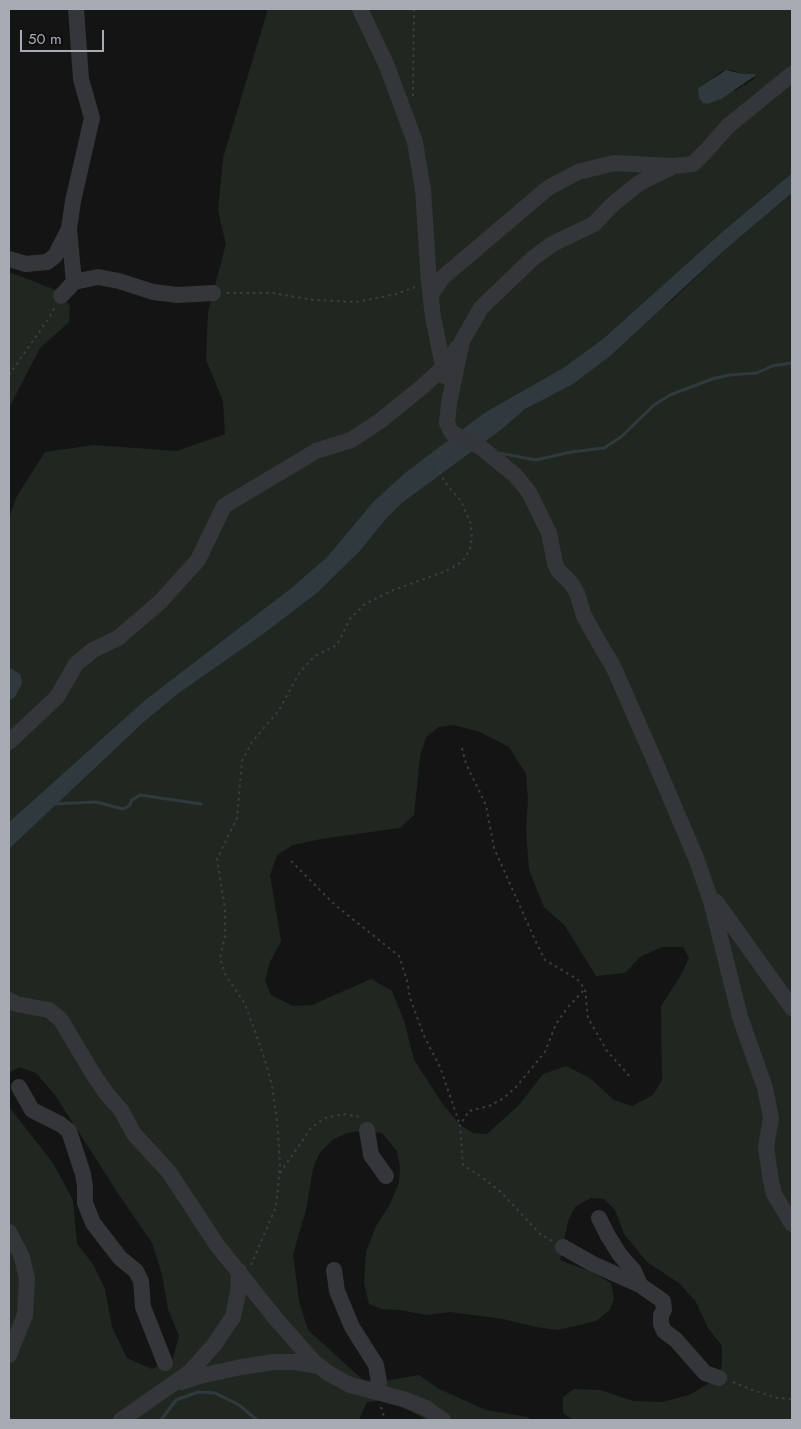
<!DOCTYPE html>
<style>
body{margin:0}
#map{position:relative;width:801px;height:1429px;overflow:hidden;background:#141415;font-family:Jost,sans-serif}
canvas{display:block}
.frame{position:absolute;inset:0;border:10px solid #a7acb4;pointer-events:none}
.scale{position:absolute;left:20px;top:30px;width:84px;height:22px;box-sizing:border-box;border:2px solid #a7acb4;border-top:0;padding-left:6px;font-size:15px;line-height:18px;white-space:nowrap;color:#a7acb4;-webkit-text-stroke:4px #0f0f10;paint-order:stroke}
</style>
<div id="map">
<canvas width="801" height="1429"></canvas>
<div class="frame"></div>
<div class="scale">50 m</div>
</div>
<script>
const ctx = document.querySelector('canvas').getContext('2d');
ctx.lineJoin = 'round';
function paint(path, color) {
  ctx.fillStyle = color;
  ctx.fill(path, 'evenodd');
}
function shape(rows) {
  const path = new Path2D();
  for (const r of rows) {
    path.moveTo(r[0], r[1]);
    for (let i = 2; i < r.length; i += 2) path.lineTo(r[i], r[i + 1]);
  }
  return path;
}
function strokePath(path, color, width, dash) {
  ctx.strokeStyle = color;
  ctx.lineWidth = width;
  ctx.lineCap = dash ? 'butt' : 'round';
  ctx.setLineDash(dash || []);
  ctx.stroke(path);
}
paint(shape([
 [268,9,792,9,792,173,721,233,604,338,563,368,484,413,406,472,374,501,327,557,290,589,145,700,9,822,9,701,15,697,12,668,9,667,9,518,17,496,45,452,93,445,177,451,225,434,223,401,206,360,208,312,226,244,218,211,223,158],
 [732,70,743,74,755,74,754,79,735,91,698,88,722,71],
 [792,193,792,1420,573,1420,563,1413,563,1397,574,1389,600,1390,633,1401,662,1402,689,1395,718,1378,722,1365,722,1346,708,1328,696,1302,679,1283,647,1262,624,1234,615,1210,604,1199,591,1198,575,1207,568,1221,560,1260,591,1272,611,1283,614,1299,610,1310,596,1321,558,1330,536,1327,503,1319,450,1312,426,1315,400,1310,381,1309,369,1304,364,1283,366,1252,376,1226,390,1204,399,1183,400,1167,397,1151,382,1133,367,1130,347,1133,332,1140,319,1154,313,1169,306,1210,293,1254,299,1301,308,1330,362,1379,379,1382,419,1375,439,1389,486,1410,527,1417,532,1420,426,1420,407,1409,391,1402,378,1401,367,1402,359,1420,9,1420,9,1107,53,1163,73,1200,77,1244,93,1264,105,1289,112,1327,127,1358,152,1369,173,1359,179,1336,168,1309,162,1274,152,1243,119,1195,55,1095,36,1073,19,1067,9,1073,9,849,145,721,179,693,262,635,317,593,360,551,385,520,402,503,501,430,525,409,539,401,670,302,727,248],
 [454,725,480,732,509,747,526,774,528,800,526,830,529,870,544,907,565,926,596,976,625,973,640,957,662,947,683,947,689,958,681,975,661,1006,662,1080,653,1095,632,1106,614,1100,590,1078,566,1066,543,1074,519,1105,487,1134,473,1133,460,1125,442,1103,414,1060,404,1021,392,991,371,979,312,1005,293,1006,271,995,265,980,270,962,281,941,270,875,277,855,293,845,321,839,400,828,414,815,420,757,426,737,439,727],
 [9,272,56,290,70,306,69,322,40,348,9,408]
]), '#202721');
paint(shape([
 [726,70,743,74,755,74,755,76,721,99,707,104,703,103,699,98,698,88],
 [792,173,792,193,727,248,610,356,573,384,525,409,501,430,402,503,385,520,360,551,317,593,262,635,179,693,145,721,9,849,9,822,145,700,290,589,327,557,374,501,406,472,484,413,563,368,604,338,721,233],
 [9,667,20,674,22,683,15,697,9,701]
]), '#30393e');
strokePath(shape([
 [499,453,536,460,571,452,604,448,621,437,654,405,670,395,712,379,729,375,757,373,772,366,792,363],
 [54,804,96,802,123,809,129,806,132,800,140,795,201,804],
 [161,1420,176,1400,198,1392,215,1393,239,1405,257,1420]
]), '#30393e', 3);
strokePath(shape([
 [413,96,414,9],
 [227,293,273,293,313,300,357,302,396,294,415,287],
 [9,375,49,318,55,307],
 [462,748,466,764,486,805,494,848,535,940,545,960,577,979,585,989,588,1018,607,1051,632,1079],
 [291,861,335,905,399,956,407,980,410,998,424,1036,440,1067,460,1125],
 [280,1173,311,1128,325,1118,344,1114,360,1117,361,1119],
 [552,1241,540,1234,502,1193,482,1177,463,1165,460,1125,469,1111,489,1106,504,1098,516,1087,545,1052,556,1024,568,1007,585,989],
 [251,1265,275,1209,278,1190,280,1163,277,1121,272,1085,263,1054,245,1004,225,974,220,958,225,936,225,909,217,859,237,818,242,761,252,742,279,710,300,672,315,656,337,645,350,619,365,604,391,591,446,571,462,562,470,550,472,535,470,522,461,501,447,485,440,473,438,460,442,442],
 [733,1382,752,1390,777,1398,792,1399],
 [381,1407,385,1420]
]), '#3b3d41', 2, [2.5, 4]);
strokePath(shape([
 [360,9,387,66,415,142,423,190,429,282,433,317,445,376],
 [674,166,639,183,612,205,594,224,552,244,532,259,481,308,462,341,449,403,447,423,452,433,479,446,515,475,529,492,549,533,555,563,558,570,571,583,577,593,584,616,602,648,613,666,656,764,696,858,711,901,740,1017,765,1088,771,1118,766,1147,771,1181,774,1194,792,1224],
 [9,259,26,264,47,262,55,256,69,229],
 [74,282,69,229,73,201,92,118,81,79,76,9],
 [431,295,442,278,548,188,578,172,614,163,674,166,693,164,706,151,728,126,792,74],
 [61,296,74,282,98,277,119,281,153,292,178,295,213,293],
 [9,742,57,697,76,664,93,650,118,638,160,602,198,560,224,506,316,451,351,440,380,421,422,387,443,368,458,347],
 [716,902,792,1008],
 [9,1000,16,1004,49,1010,61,1020,93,1074,106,1093,121,1110,134,1134,169,1172,217,1245,276,1319,314,1362,328,1373,350,1385,403,1399,426,1408,443,1420],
 [19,1087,32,1110,60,1124,69,1131,83,1174,85,1186,85,1203,93,1223,120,1258,136,1271,141,1281,143,1307,165,1363],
 [367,1130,371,1155,386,1176],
 [599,1218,608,1236,620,1255,634,1271,640,1285,663,1301,664,1310,661,1315,661,1324,664,1331,676,1340,705,1373,719,1378],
 [9,1232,22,1257,27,1279,25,1315,9,1355],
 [563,1247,593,1264,640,1285],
 [334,1270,337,1291,352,1327,376,1365,379,1382],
 [182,1382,200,1376,241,1367,274,1362,295,1362,318,1366],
 [121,1420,190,1372,214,1345,233,1317,238,1293,239,1271]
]), '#35363a', 16);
</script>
